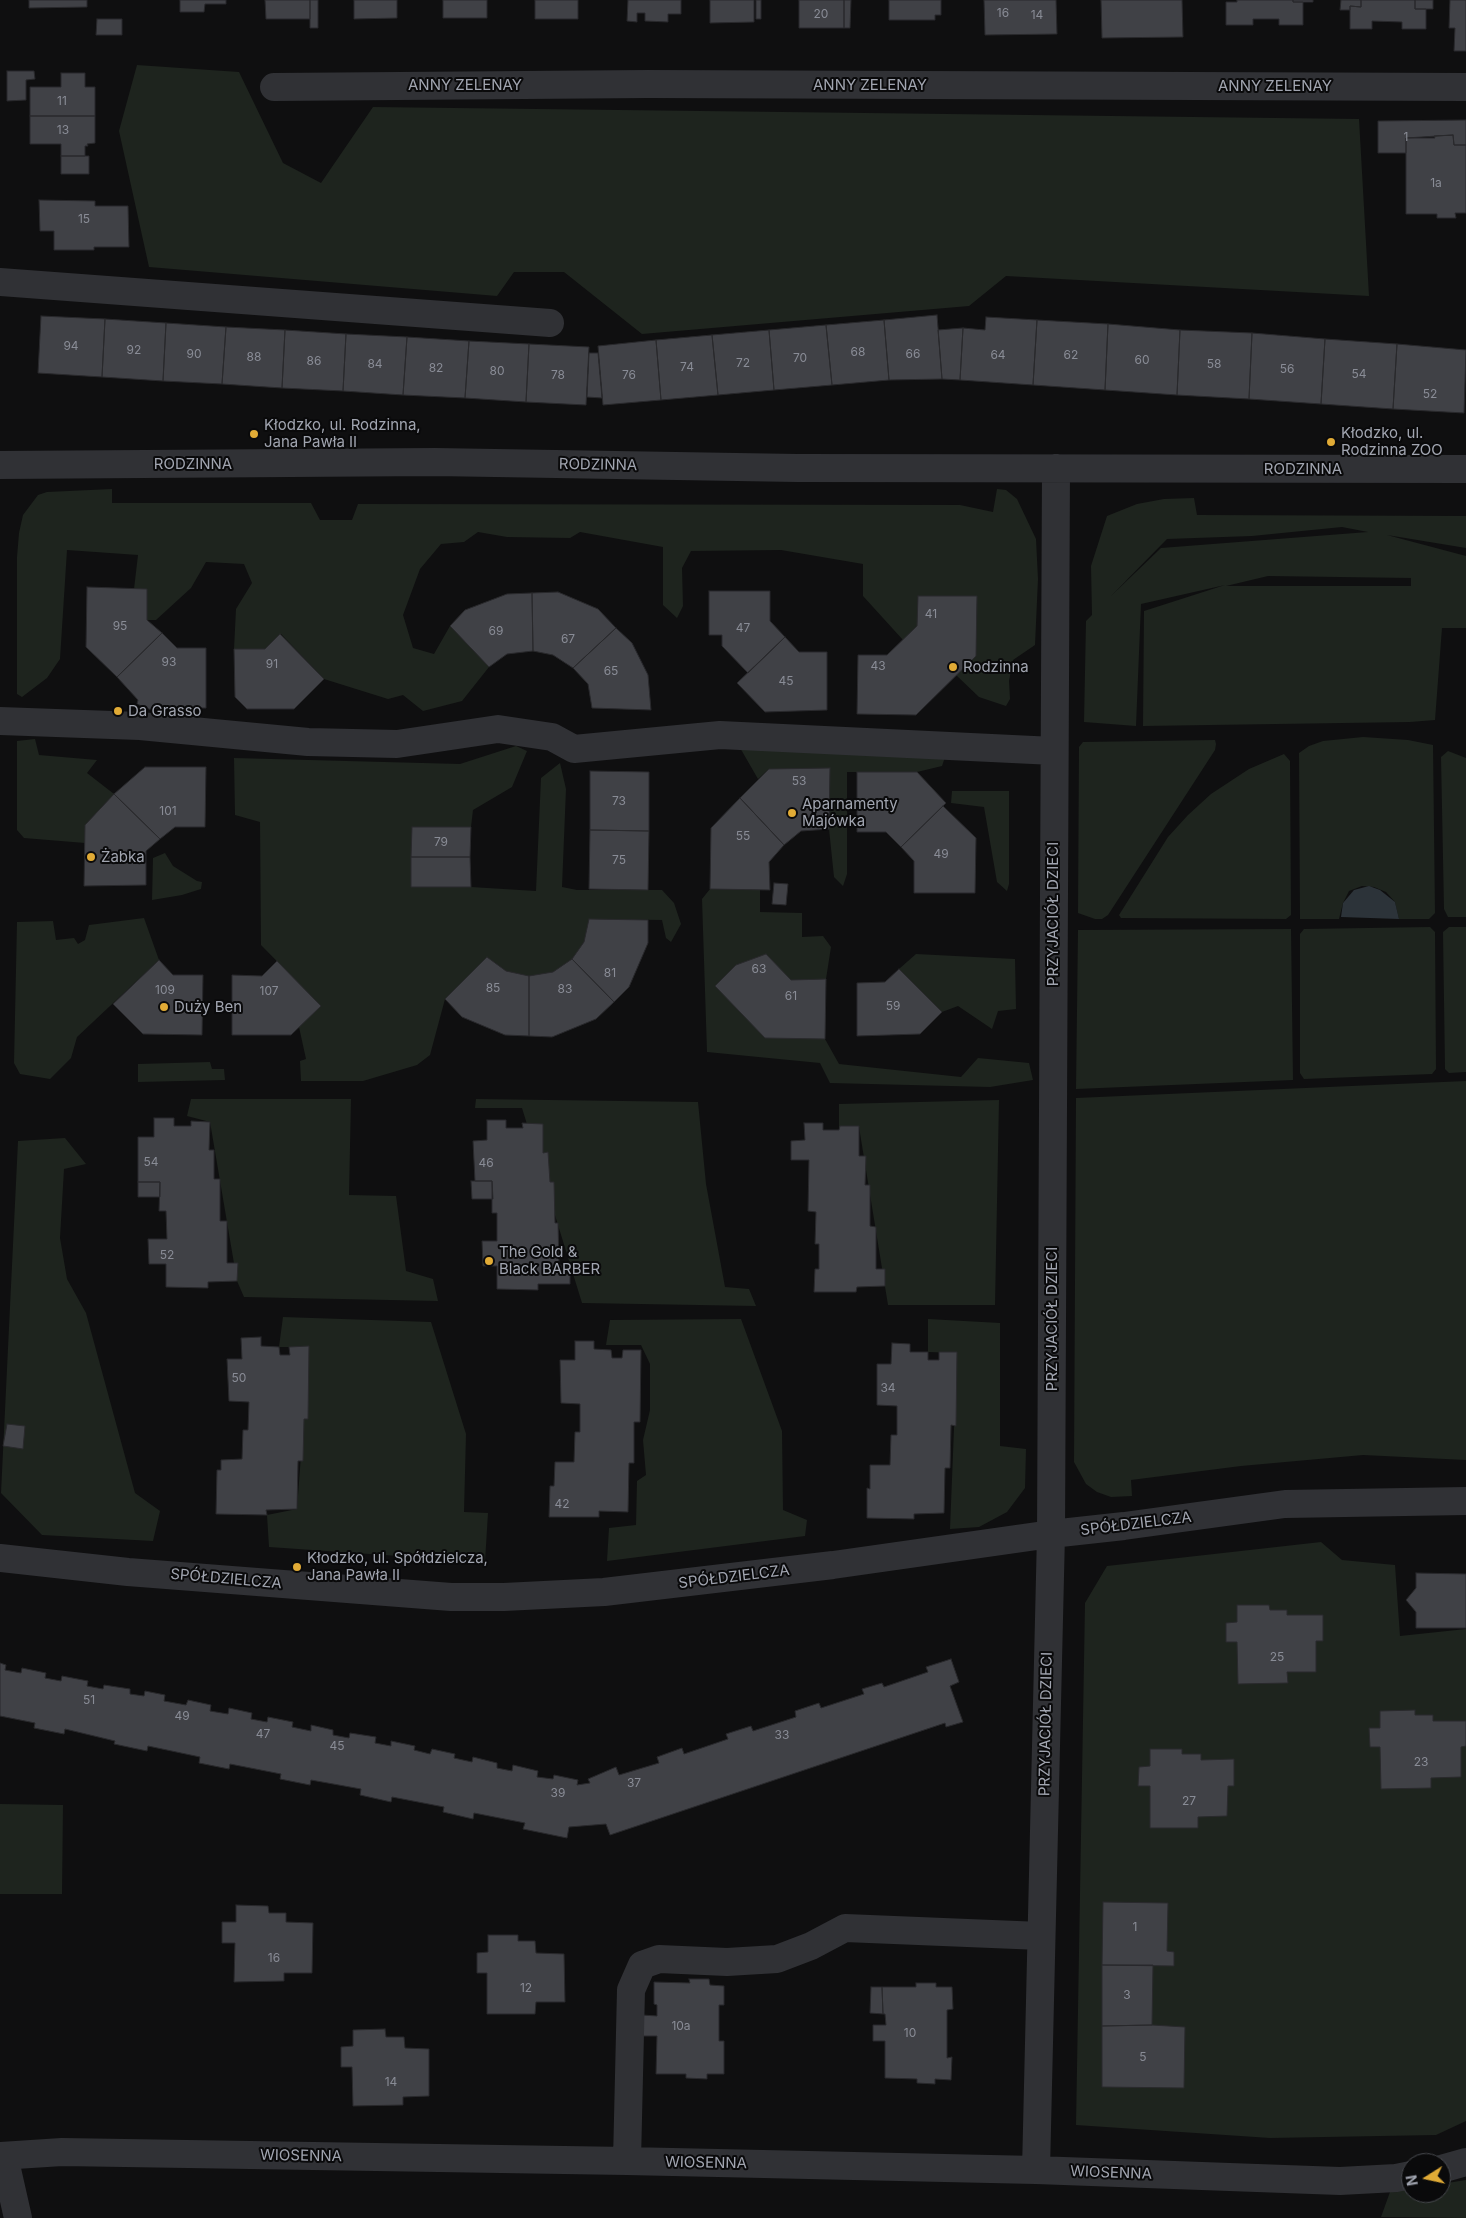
<!DOCTYPE html>
<meta charset="utf-8">
<style>
body{margin:0}
#map{position:relative;width:1466px;height:2218px;overflow:hidden;background:#0f0f10;font-family:Inter,sans-serif}
canvas{display:block}
.north{position:absolute;left:1401px;top:2153px;width:50px;height:50px;box-sizing:border-box;background:#0a0a0b;border:1px solid #46484d;border-radius:50%;rotate:260deg;font-size:14px;font-weight:700;line-height:20px;text-align:center;color:#a1a5b0}
.north::after{content:'';display:block;margin:auto;width:18px;height:22px;background:#e1ab36;clip-path:polygon(50% 0,100% 100%,50% 72%,0 100%)}
</style>
<div id="map">
<canvas width="1466" height="2218"></canvas>
<div class="north">N</div>
</div>
<script>
const ctx = document.querySelector('canvas').getContext('2d');
ctx.lineJoin = 'round';
function paint(path, color) {
  ctx.fillStyle = color;
  ctx.fill(path, 'evenodd');
}
function shape(rows) {
  const path = new Path2D();
  for (const r of rows) {
    path.moveTo(r[0], r[1]);
    for (let i = 2; i < r.length; i += 2) path.lineTo(r[i], r[i + 1]);
  }
  return path;
}
function strokePath(path, color, width, dash) {
  ctx.strokeStyle = color;
  ctx.lineWidth = width;
  ctx.lineCap = dash ? 'butt' : 'round';
  ctx.setLineDash(dash || []);
  ctx.stroke(path);
}
function drawText(font, color, halo, rows, align = 'center') {
  ctx.font = font + ' Inter,sans-serif';
  ctx.lineWidth = 4;
  ctx.setLineDash([]);
  ctx.textBaseline = 'middle';
  ctx.strokeStyle = halo;
  ctx.fillStyle = color;
  for (const [text, x, y, turn = 0] of rows) {
    ctx.save();
    ctx.translate(x, y);
    ctx.rotate((+turn || 0) * Math.PI / 180);
    ctx.textAlign = isNaN(turn) ? turn : align;
    if (halo) ctx.strokeText(text, 0, 0);
    ctx.fillText(text, 0, 0);
    ctx.restore();
  }
}
paint(shape([
 [137,65,239,72,283,163,321,183,373,107,1359,119,1369,296,1006,276,969,306,642,334,564,272,514,272,497,296,149,267,119,131],
 [112,489,112,503,311,503,320,520,352,520,358,504,960,505,993,512,997,489,1006,490,1017,499,1036,539,1038,579,1035,645,1013,660,1009,681,1010,699,1006,706,979,697,956,675,976,656,977,596,918,596,917,626,903,640,863,596,863,564,781,550,691,551,682,568,683,606,677,618,663,605,663,547,580,532,570,538,507,537,478,532,464,542,441,544,420,569,403,615,413,648,434,654,450,626,489,667,462,701,423,711,403,695,388,699,324,679,281,634,265,649,234,649,236,609,252,583,244,564,206,562,191,588,156,620,147,620,134,589,138,555,67,550,60,659,47,678,22,697,17,694,17,557,19,533,23,515,38,495,47,492],
 [1194,498,1197,515,1466,516,1466,548,1387,535,1466,556,1466,628,1442,628,1435,720,1410,722,1143,726,1144,611,1225,585,1141,604,1136,726,1084,722,1086,621,1092,615,1091,566,1107,516,1137,504,1164,499],
 [1342,527,1368,532,1161,548,1111,596,1167,539,1252,536],
 [1268,576,1411,578,1411,586,1226,586],
 [1363,737,1408,740,1433,745,1435,913,1429,919,1399,919,1395,902,1386,892,1374,887,1362,886,1349,891,1343,903,1339,919,1300,919,1299,753,1309,746,1323,741],
 [35,739,39,755,97,760,87,773,114,794,85,825,85,843,24,838,17,830,17,741],
 [1215,740,1216,744,1215,750,1108,915,1102,919,1095,919,1078,913,1079,747,1083,742],
 [516,746,527,751,512,787,473,810,471,827,412,827,411,887,471,887,536,891,541,778,560,763,566,789,562,887,577,890,662,890,674,903,681,924,671,942,666,938,662,920,589,919,584,942,572,959,553,972,529,976,506,971,487,957,445,999,430,1055,417,1065,363,1081,301,1081,300,1061,306,1059,299,1027,321,1006,261,945,260,822,235,815,234,758,460,764],
 [739,746,946,754,942,766,917,772,847,772,847,874,843,886,834,877,829,829,830,768,769,769,758,779],
 [1448,751,1466,758,1466,917,1448,917,1444,909,1441,757],
 [1284,754,1290,761,1291,915,1286,919,1121,918,1119,915,1168,837,1188,815,1211,794,1249,769],
 [952,791,1009,791,1009,884,1007,891,997,882,984,807,951,803],
 [165,853,173,866,197,881,202,882,201,889,182,895,152,900,153,858],
 [710,889,760,890,760,912,802,913,802,937,823,936,831,947,826,979,791,980,803,1038,825,1039,839,1064,961,1077,978,1058,1029,1063,1033,1080,990,1087,830,1083,820,1063,707,1052,702,899],
 [144,918,159,960,77,1037,71,1058,50,1079,20,1074,14,1063,17,922,53,921,56,940,74,938,78,944,85,940,89,925],
 [1430,927,1435,932,1436,1069,1432,1074,1304,1079,1300,1073,1300,934,1304,929],
 [1449,927,1466,927,1466,1072,1449,1073,1445,1069,1443,932],
 [1291,929,1293,1080,1076,1089,1078,930],
 [916,954,1015,959,1016,1009,998,1011,992,1029,958,1006,942,1012,899,969],
 [210,1062,212,1069,224,1069,225,1080,138,1082,138,1064],
 [1466,1081,1466,1460,1363,1455,1241,1466,1131,1480,1132,1496,1111,1497,1097,1492,1086,1484,1074,1462,1076,1098],
 [191,1099,351,1099,349,1195,396,1196,406,1271,433,1279,438,1301,244,1297,237,1281,210,1122,187,1116],
 [476,1099,698,1102,706,1184,725,1287,749,1289,756,1306,582,1303,522,1108,475,1108],
 [999,1100,995,1305,888,1305,859,1127,839,1130,839,1104],
 [65,1138,86,1164,64,1169,60,1238,67,1279,86,1313,135,1493,160,1511,153,1541,42,1535,1,1493,18,1141],
 [283,1317,431,1322,466,1434,464,1512,488,1513,485,1562,269,1547,267,1515,297,1509,309,1347,279,1347],
 [741,1319,782,1431,783,1510,807,1520,805,1536,607,1561,609,1528,636,1525,637,1481,646,1475,643,1440,650,1410,650,1364,641,1345,606,1345,610,1320],
 [928,1319,1000,1323,1000,1446,1026,1449,1025,1488,1007,1512,979,1527,950,1529,957,1353,928,1352],
 [1321,1542,1342,1560,1395,1565,1400,1636,1466,1629,1466,2121,1436,2135,1270,2138,1076,2125,1085,1603,1107,1566],
 [0,1804,63,1805,62,1894,0,1894],
 [1466,2180,1466,2218,1381,2217,1390,2192,1411,2189,1411,2193,1441,2193,1441,2184]
]), '#1e241e');
paint(shape([
 [1369,886,1380,890,1395,902,1399,919,1341,917,1343,903,1354,890]
]), '#2c3339');
const building = shape([
 [29,0,87,0,87,7,29,8,29,0],
 [180,0,226,0,226,4,205,4,204,12,180,12,180,0],
 [265,0,310,0,310,19,266,19,265,0],
 [310,0,318,0,318,28,310,28,310,0],
 [354,0,397,0,397,18,354,19,354,0],
 [443,0,487,0,487,18,443,18,443,0],
 [535,0,578,0,578,19,535,19,535,0],
 [628,0,681,0,681,14,668,14,668,22,645,21,645,13,637,13,637,22,627,21,628,0],
 [710,0,754,0,754,22,710,23,710,0],
 [756,0,761,0,761,19,756,19,756,0],
 [799,0,844,0,844,28,799,28,799,0],
 [844,0,851,0,850,28,844,28,844,0],
 [889,0,941,0,941,15,935,15,935,20,889,20,889,0],
 [984,0,1056,0,1057,34,985,35,984,0],
 [1101,0,1182,0,1183,37,1102,38,1101,0],
 [1237,0,1293,0,1293,2,1303,2,1303,25,1279,25,1279,19,1253,19,1253,25,1226,25,1226,2,1237,2,1237,0],
 [1293,0,1313,0,1313,2,1293,2,1293,0],
 [1341,0,1361,0,1361,7,1350,6,1350,10,1340,10,1341,0],
 [1361,0,1415,0,1415,9,1426,9,1426,29,1402,29,1402,22,1372,21,1372,29,1350,29,1350,6,1361,7,1361,0],
 [1415,0,1433,0,1433,9,1415,9,1415,0],
 [1450,0,1466,0,1466,51,1454,51,1455,28,1449,28,1450,0],
 [97,19,122,19,122,35,96,35,97,19],
 [7,71,34,71,35,79,26,80,26,100,7,101,7,71],
 [61,73,85,73,85,87,95,87,95,116,30,116,30,87,61,87,61,73],
 [30,116,95,116,95,143,87,144,88,146,85,146,85,156,61,156,61,144,30,144,30,116],
 [1466,120,1466,145,1454,145,1453,135,1434,136,1435,138,1406,138,1406,153,1378,153,1378,121,1466,120],
 [1453,135,1454,145,1466,145,1466,213,1455,213,1456,218,1437,218,1437,214,1406,214,1406,138,1453,135],
 [61,156,89,156,89,174,61,174,61,156],
 [39,200,95,201,95,206,128,206,129,247,94,247,94,250,54,250,54,231,40,231,39,200],
 [937,315,942,379,889,380,884,320,937,315],
 [41,316,105,319,102,377,38,373,41,316],
 [986,317,1037,320,1033,385,960,380,963,328,985,330,986,317],
 [105,319,166,323,163,381,102,377,105,319],
 [884,320,889,380,832,385,826,325,884,320],
 [1037,320,1108,324,1105,390,1033,385,1037,320],
 [166,323,226,327,222,384,163,381,166,323],
 [1108,324,1180,330,1177,395,1105,390,1108,324],
 [826,325,832,385,774,390,769,330,826,325],
 [226,327,285,330,282,388,222,384,226,327],
 [963,328,960,380,942,379,938,330,963,328],
 [285,330,346,334,343,391,282,388,285,330],
 [769,330,774,390,718,395,712,335,769,330],
 [1180,330,1252,333,1249,399,1177,395,1180,330],
 [1252,333,1325,339,1321,404,1249,399,1252,333],
 [346,334,407,337,403,395,343,391,346,334],
 [712,335,718,395,661,400,656,340,712,335],
 [407,337,469,341,465,398,403,395,407,337],
 [1325,339,1397,344,1393,409,1321,404,1325,339],
 [656,340,661,400,603,405,598,346,656,340],
 [469,341,529,344,526,402,465,398,469,341],
 [529,344,589,347,586,405,526,402,529,344],
 [1397,344,1466,350,1464,413,1393,409,1397,344],
 [589,353,598,353,602,398,587,397,589,353],
 [87,587,147,589,147,620,162,633,117,677,86,647,87,587],
 [709,591,770,591,770,621,785,637,748,673,722,646,722,635,709,635,709,591],
 [558,592,598,609,616,628,573,668,553,655,533,651,532,593,558,592],
 [532,593,533,651,507,654,489,667,450,626,465,610,507,594,532,593],
 [918,596,977,596,976,656,916,715,857,714,858,655,887,655,917,626,918,596],
 [616,628,632,643,648,675,651,710,592,708,588,684,573,668,616,628],
 [162,633,177,648,206,648,206,708,158,708,156,712,137,704,138,700,117,677,162,633],
 [280,634,324,679,294,709,247,709,235,697,234,649,265,649,280,634],
 [785,637,799,652,827,652,827,710,765,712,737,683,785,637],
 [145,767,206,767,205,827,175,827,160,839,114,794,145,767],
 [830,768,829,829,801,831,784,845,740,798,769,769,830,768],
 [590,771,649,772,649,831,590,830,590,771],
 [857,772,917,772,946,803,901,847,886,832,857,832,857,772],
 [114,794,160,839,146,851,146,885,84,886,85,825,114,794],
 [740,798,784,845,769,862,770,890,710,889,711,828,740,798],
 [943,806,976,838,975,893,914,893,914,861,901,847,943,806],
 [412,827,471,827,470,857,411,857,412,827],
 [590,830,649,831,648,890,589,889,590,830],
 [411,857,470,857,471,887,411,887,411,857],
 [774,883,788,884,786,905,772,904,774,883],
 [589,919,648,920,648,943,629,987,614,1002,572,959,584,942,589,919],
 [766,954,791,980,826,979,825,1039,765,1038,715,986,736,965,766,954],
 [487,957,506,971,529,976,529,1036,505,1035,462,1017,445,999,487,957],
 [572,959,614,1002,596,1019,552,1037,529,1036,529,976,553,972,572,959],
 [159,960,173,975,203,975,202,1035,143,1034,113,1004,159,960],
 [277,961,321,1006,291,1035,232,1035,232,975,262,976,277,961],
 [899,969,942,1012,920,1034,857,1036,857,983,885,982,899,969],
 [154,1118,174,1118,174,1126,191,1126,191,1121,210,1122,209,1150,214,1150,214,1179,220,1179,220,1221,227,1221,227,1263,238,1263,237,1281,208,1282,208,1288,166,1287,166,1264,149,1264,148,1239,167,1239,166,1211,159,1211,160,1182,138,1182,138,1137,154,1137,154,1118],
 [487,1120,506,1120,506,1128,523,1128,522,1123,543,1124,543,1153,548,1152,550,1182,554,1182,555,1223,558,1223,559,1265,570,1265,570,1284,538,1284,538,1290,497,1289,497,1266,483,1266,482,1241,497,1241,497,1213,492,1213,492,1181,475,1181,473,1141,487,1140,487,1120],
 [804,1123,823,1123,823,1130,839,1130,840,1126,859,1126,859,1156,866,1156,865,1185,870,1185,870,1226,876,1227,876,1269,885,1269,885,1286,857,1287,856,1292,814,1292,815,1269,819,1269,819,1244,815,1244,816,1212,808,1211,809,1160,791,1160,791,1141,805,1140,804,1123],
 [471,1181,492,1181,493,1199,472,1199,471,1181],
 [138,1182,160,1182,160,1197,138,1197,138,1182],
 [261,1337,261,1346,279,1347,280,1355,290,1355,289,1347,309,1346,308,1419,304,1419,303,1461,298,1461,297,1509,266,1510,267,1515,216,1514,217,1470,221,1470,221,1460,242,1459,243,1430,248,1430,249,1402,229,1401,227,1359,242,1359,241,1338,261,1337],
 [575,1341,594,1341,594,1349,611,1350,612,1358,622,1358,623,1350,641,1350,640,1422,634,1422,634,1463,629,1463,628,1512,599,1511,599,1517,549,1517,550,1486,554,1486,555,1462,574,1462,575,1432,580,1432,580,1404,561,1403,560,1360,575,1360,575,1341],
 [892,1343,910,1344,910,1352,928,1352,928,1360,939,1360,939,1352,957,1352,956,1426,951,1425,950,1468,945,1468,944,1513,914,1514,914,1519,867,1518,867,1488,870,1489,870,1465,890,1465,891,1435,897,1435,897,1406,877,1405,877,1364,891,1364,892,1343],
 [7,1424,25,1426,23,1449,3,1446,7,1424],
 [1416,1573,1466,1574,1466,1628,1416,1628,1416,1612,1406,1600,1416,1588,1416,1573],
 [1237,1605,1269,1605,1270,1610,1287,1610,1287,1615,1323,1615,1323,1641,1316,1641,1316,1672,1287,1672,1288,1683,1238,1684,1237,1642,1226,1642,1226,1623,1237,1622,1237,1605],
 [951,1659,959,1682,950,1686,963,1722,946,1727,945,1723,610,1835,606,1824,569,1827,567,1838,523,1829,525,1823,474,1813,473,1819,443,1812,444,1807,392,1797,391,1802,360,1795,361,1789,311,1780,310,1785,280,1779,281,1774,230,1764,229,1769,199,1763,200,1757,148,1746,147,1751,114,1744,115,1741,65,1729,64,1734,34,1728,35,1723,0,1716,0,1663,6,1665,5,1670,21,1673,22,1668,46,1673,45,1678,61,1681,62,1676,88,1681,87,1686,103,1689,104,1685,130,1689,130,1694,144,1696,145,1691,165,1695,164,1701,186,1705,188,1700,211,1705,210,1711,228,1714,229,1708,252,1713,251,1719,267,1722,268,1717,293,1722,292,1727,311,1731,311,1725,333,1730,333,1735,349,1738,350,1733,376,1737,375,1743,391,1746,391,1741,415,1746,414,1750,430,1754,432,1749,455,1754,454,1758,472,1762,473,1757,497,1763,497,1768,512,1771,513,1765,538,1771,537,1777,553,1779,554,1775,578,1780,577,1785,590,1783,588,1779,616,1767,619,1775,659,1763,657,1757,682,1748,684,1754,728,1739,726,1734,751,1726,753,1731,796,1717,795,1711,819,1703,821,1708,864,1694,862,1689,882,1683,884,1687,928,1672,926,1667,951,1659],
 [1415,1710,1415,1715,1433,1715,1433,1721,1466,1721,1466,1746,1461,1747,1461,1777,1431,1778,1431,1788,1381,1789,1380,1747,1370,1747,1369,1728,1380,1728,1380,1711,1415,1710],
 [1150,1749,1182,1749,1182,1754,1201,1754,1201,1760,1234,1759,1234,1786,1228,1786,1227,1816,1198,1817,1198,1828,1150,1828,1150,1786,1138,1786,1139,1767,1150,1766,1150,1749],
 [1103,1902,1168,1903,1167,1951,1174,1952,1174,1966,1102,1965,1103,1902],
 [236,1905,268,1906,269,1913,286,1913,286,1922,313,1923,312,1973,284,1973,284,1981,234,1982,235,1943,222,1943,222,1922,236,1922,236,1905],
 [488,1935,518,1935,518,1941,535,1941,536,1953,564,1954,565,2002,536,2002,535,2014,487,2014,487,1973,477,1973,477,1953,488,1952,488,1935],
 [1102,1965,1153,1965,1152,2025,1102,2026,1102,1965],
 [689,1979,709,1979,710,1985,724,1986,724,2005,719,2005,719,2041,724,2041,724,2074,707,2074,707,2079,686,2078,686,2074,656,2074,657,2036,643,2036,642,2015,657,2016,657,2005,654,2004,654,1982,690,1983,689,1979],
 [916,1983,936,1983,936,1987,952,1987,953,2009,947,2010,947,2058,952,2057,951,2080,935,2079,935,2084,917,2083,917,2079,885,2078,885,2041,873,2041,873,2025,886,2025,885,2014,883,2014,882,1987,916,1987,916,1983],
 [871,1987,882,1987,883,2014,870,2013,871,1987],
 [1152,2025,1185,2027,1184,2088,1102,2087,1102,2026,1152,2025],
 [385,2029,386,2037,404,2037,405,2048,429,2049,429,2096,403,2097,403,2105,353,2106,352,2067,341,2067,341,2047,353,2046,353,2030,385,2029]
]);
paint(building, '#404146');
strokePath(building, '#29292c', 1);
strokePath(shape([
 [274,87,648,84,1466,87],
 [0,282,550,323],
 [0,465,435,462,797,468,1466,469],
 [0,721,140,726,308,742,397,744,498,729,552,737,574,749,720,735,1054,751],
 [0,1558,128,1572,451,1597,504,1597,604,1592,833,1565,1051,1534,1124,1526,1285,1504,1466,1501],
 [0,2156,62,2152,627,2161,1036,2170,1340,2181,1396,2178,1411,2175],
 [4,2156,18,2218],
 [627,2161,631,1990,642,1965,659,1959,727,1962,777,1959,811,1946,845,1928,1041,1936],
 [1441,2169,1466,2162],
 [1036,2170,1051,1534,1056,468]
]), '#303135', 28);
for (const [x, y, r, color] of [
 [254,434,5,"#e1ab36"],
 [1331,442,5,"#e1ab36"],
 [953,667,5,"#e1ab36"],
 [118,711,5,"#e1ab36"],
 [792,813,5,"#e1ab36"],
 [91,857,5,"#e1ab36"],
 [164,1007,5,"#e1ab36"],
 [489,1261,5,"#e1ab36"],
 [297,1567,5,"#e1ab36"]
]) {
  const dot = new Path2D();
  dot.arc(x, y, r, 0, 2 * Math.PI);
  ctx.fillStyle = color;
  ctx.fill(dot);
  strokePath(dot, '#0a0a0b', 2);
}
drawText('12px', '#898c96', null, [
 ["16",1003,13],
 ["20",821,14],
 ["14",1037,15],
 ["11",62,101],
 ["13",63,130],
 ["1",1406,137],
 ["1a",1436,183],
 ["15",84,219],
 ["94",71,346],
 ["92",134,350],
 ["68",858,352],
 ["90",194,354],
 ["66",913,354],
 ["64",998,355],
 ["62",1071,355],
 ["88",254,357],
 ["70",800,358],
 ["60",1142,360],
 ["86",314,361],
 ["72",743,363],
 ["84",375,364],
 ["58",1214,364],
 ["74",687,367],
 ["82",436,368],
 ["56",1287,369],
 ["80",497,371],
 ["54",1359,374],
 ["78",558,375],
 ["76",629,375],
 ["52",1430,394],
 ["41",931,614],
 ["95",120,626],
 ["47",743,628],
 ["69",496,631],
 ["67",568,639],
 ["93",169,662],
 ["91",272,664],
 ["43",878,666],
 ["65",611,671],
 ["45",786,681],
 ["53",799,781],
 ["73",619,801],
 ["101",168,811],
 ["55",743,836],
 ["79",441,842],
 ["49",941,854],
 ["75",619,860],
 ["63",759,969],
 ["81",610,973],
 ["85",493,988],
 ["83",565,989],
 ["109",165,990],
 ["107",269,991],
 ["61",791,996],
 ["59",893,1006],
 ["54",151,1162],
 ["46",486,1163],
 ["52",167,1255],
 ["50",239,1378],
 ["34",888,1388],
 ["42",562,1504],
 ["25",1277,1657],
 ["51",89,1700],
 ["49",182,1716],
 ["47",263,1734],
 ["33",782,1735],
 ["45",337,1746],
 ["23",1421,1762],
 ["37",634,1783],
 ["39",558,1793],
 ["27",1189,1801],
 ["1",1135,1927],
 ["16",274,1958],
 ["12",526,1988],
 ["3",1127,1995],
 ["10a",681,2026],
 ["10",910,2033],
 ["5",1143,2057],
 ["14",391,2082]
]);
drawText('15px', '#a1a5b0', '#0a0a0b', [
 ["ANNY ZELENAY",465,85],
 ["ANNY ZELENAY",870,85],
 ["ANNY ZELENAY",1275,86],
 ["RODZINNA",193,464],
 ["RODZINNA",598,465,1],
 ["RODZINNA",1303,469],
 ["PRZYJACIÓŁ DZIECI",1053,914,-90],
 ["PRZYJACIÓŁ DZIECI",1052,1319,-90],
 ["SPÓŁDZIELCZA",1136,1524,-7],
 ["SPÓŁDZIELCZA",734,1577,-7],
 ["SPÓŁDZIELCZA",226,1579,5],
 ["PRZYJACIÓŁ DZIECI",1046,1724,-89],
 ["WIOSENNA",301,2156,1],
 ["WIOSENNA",706,2163,1],
 ["WIOSENNA",1111,2173,2]
]);
drawText('15px', '#a1a5b0', '#0a0a0b', [
 ["Kłodzko, ul. Rodzinna,",264,425],
 ["Jana Pawła II",264,442],
 ["Kłodzko, ul.",1341,433],
 ["Rodzinna ZOO",1341,450],
 ["Rodzinna",963,667],
 ["Da Grasso",128,711],
 ["Aparnamenty",802,804],
 ["Majówka",802,821],
 ["Żabka",101,857],
 ["Duży Ben",174,1007],
 ["The Gold &",499,1252],
 ["Black BARBER",499,1269],
 ["Kłodzko, ul. Spółdzielcza,",307,1558],
 ["Jana Pawła II",307,1575]
], 'left');
</script>
